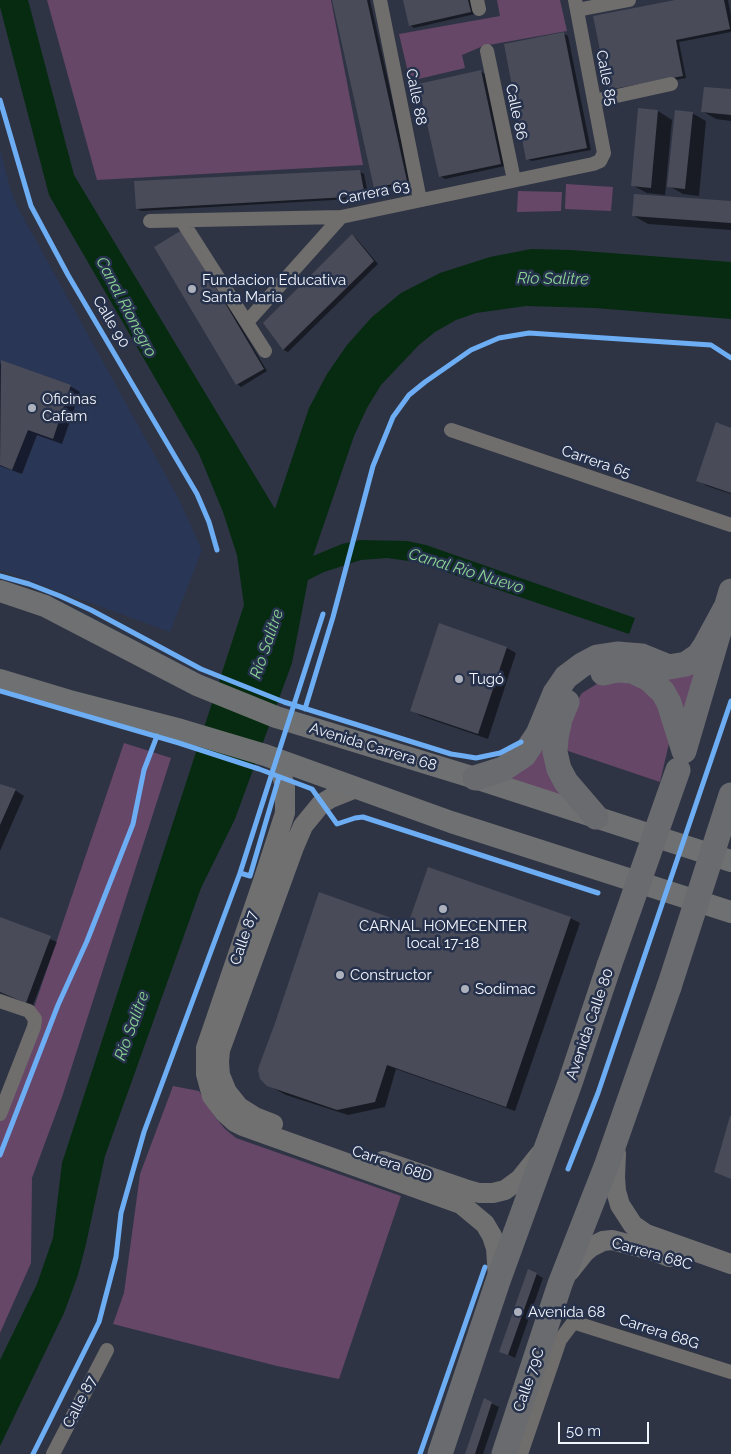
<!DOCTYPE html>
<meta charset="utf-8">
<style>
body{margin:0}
#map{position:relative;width:731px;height:1454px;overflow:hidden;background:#2e3444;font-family:Raleway,sans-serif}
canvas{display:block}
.scale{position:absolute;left:558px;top:1422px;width:91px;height:22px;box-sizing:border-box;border:2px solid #f2f5fc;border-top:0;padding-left:6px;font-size:15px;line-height:18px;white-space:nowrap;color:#f2f5fc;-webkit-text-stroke:4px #26314c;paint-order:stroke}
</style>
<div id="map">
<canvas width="731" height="1454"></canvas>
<div class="scale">50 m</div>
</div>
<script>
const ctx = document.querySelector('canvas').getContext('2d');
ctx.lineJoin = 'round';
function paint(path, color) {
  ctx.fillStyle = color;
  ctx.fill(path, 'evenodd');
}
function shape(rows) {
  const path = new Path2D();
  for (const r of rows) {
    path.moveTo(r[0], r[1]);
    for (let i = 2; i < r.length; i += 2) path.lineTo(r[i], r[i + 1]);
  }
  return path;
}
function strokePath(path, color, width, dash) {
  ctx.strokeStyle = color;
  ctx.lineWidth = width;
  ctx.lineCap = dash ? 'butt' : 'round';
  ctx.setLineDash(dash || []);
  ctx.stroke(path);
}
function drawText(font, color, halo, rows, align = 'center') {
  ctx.font = font + ' Raleway,sans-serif';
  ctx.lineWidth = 5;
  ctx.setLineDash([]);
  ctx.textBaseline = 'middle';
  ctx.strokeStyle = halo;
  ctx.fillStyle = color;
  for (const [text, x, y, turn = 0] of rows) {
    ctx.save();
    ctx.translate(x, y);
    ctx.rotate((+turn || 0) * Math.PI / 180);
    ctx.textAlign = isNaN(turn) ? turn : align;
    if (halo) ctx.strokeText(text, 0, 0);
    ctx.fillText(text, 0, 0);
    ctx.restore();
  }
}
paint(shape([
 [0,149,10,188,17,206,180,501,202,550,170,632,0,570]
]), '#2a3655');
paint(shape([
 [47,0,331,0,363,165,97,180],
 [497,0,560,0,567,31,483,46,462,55,465,68,410,81,399,34,500,16],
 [566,184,613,187,611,211,565,209],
 [518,191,562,192,561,211,517,212],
 [701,665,681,723,660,674],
 [618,676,654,693,670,739,660,782,568,751,563,734,571,710,582,693,600,682],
 [124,743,171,758,62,1097,32,1178,31,1263,0,1333,0,1107],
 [542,744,567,800,493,777],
 [173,1086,199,1091,215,1117,225,1129,236,1138,401,1196,339,1379,277,1366,113,1324,124,1293,140,1174]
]), '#664768');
paint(shape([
 [0,0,28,0,74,175,275,509,309,408,327,374,347,345,372,317,401,293,440,273,490,257,531,249,570,250,731,262,731,319,595,308,526,306,476,313,456,320,435,332,419,345,381,385,367,408,354,436,313,556,342,544,360,540,407,541,426,545,635,618,629,634,416,562,387,558,361,560,324,572,308,580,292,663,235,819,201,888,105,1156,86,1244,78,1275,64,1313,0,1446,0,1360,37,1284,53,1238,62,1163,244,605,237,555,223,512,199,454,49,195,0,7]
]), '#062b10');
paint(shape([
 [333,0,370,0,411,183,379,190,375,187],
 [404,0,471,0,475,14,414,28,410,25],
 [682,0,728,0,731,16,731,32,679,42,686,78,613,92,609,89],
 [564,34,568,36,591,150,532,161,527,159],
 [480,71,485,74,505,166,445,179,440,176],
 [731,91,731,121,716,119,702,111],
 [640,110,658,111,672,120,665,195,647,193,632,185],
 [692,113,706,121,699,196,683,194,669,186],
 [360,172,364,174,369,198,142,211,137,209],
 [731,202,731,230,648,224,634,216],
 [186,234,267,371,241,387,237,384],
 [352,235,356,238,378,264,288,352,284,350,265,323],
 [2,362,70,386,80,392,62,444,37,435,22,474,0,466,0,364],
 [731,429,731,494,707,486,698,480],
 [440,625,507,648,516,653,488,739,421,716,411,710],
 [0,786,15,790,24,796,0,851],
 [0,918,57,942,33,1005,0,993],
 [570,918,580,923,515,1111,396,1069,385,1107,348,1115,286,1095,268,1085],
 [536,1274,543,1278,515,1358,501,1351],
 [484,1400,499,1407,483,1454,466,1454]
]), '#0007');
paint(shape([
 [332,0,367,0,407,181,374,188],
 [403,0,468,0,471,12,409,26],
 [675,0,724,0,730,29,676,40,683,76,608,90,593,16],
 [564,32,587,148,526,160,504,44],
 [481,70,501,164,439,177,418,84],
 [704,87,731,89,731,115,701,112],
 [638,108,658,110,651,188,631,186],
 [675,110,693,112,685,189,667,187],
 [360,170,365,196,136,209,134,181],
 [634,194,731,201,731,223,632,216],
 [182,230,264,369,236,385,154,247],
 [352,234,374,261,283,350,263,323],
 [1,360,71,385,53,439,28,430,12,470,0,465],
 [716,422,731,428,731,493,696,481],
 [439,623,507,647,478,734,410,711],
 [0,784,16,789,0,825],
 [428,867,571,917,506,1107,387,1065,375,1102,337,1110,267,1086,260,1079,258,1070,259,1066,274,1026,319,892,408,924],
 [0,917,51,936,26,1003,0,992],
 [730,1116,731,1116,731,1179,714,1172],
 [528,1269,537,1273,508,1355,499,1352],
 [484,1398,492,1402,475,1454,465,1454]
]), '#494b58');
strokePath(shape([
 [380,0,420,200],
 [477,0,479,9],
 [577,10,629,0],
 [487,51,514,180],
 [594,101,671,84],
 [150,221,341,217,593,164,600,161,604,153,575,0],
 [182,221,265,351],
 [247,322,341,217],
 [451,430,731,525],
 [0,1001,29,1011,35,1019,34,1027,0,1114],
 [53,1454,107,1350],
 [521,1454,560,1340,572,1324,576,1323,731,1372]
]), '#6f6e6c', 14);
strokePath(shape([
 [278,760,285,787,285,813,263,881,206,1048,206,1074,212,1096,224,1112,235,1122,243,1126,461,1204,485,1224,492,1236,496,1248,498,1277],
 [273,1124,255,1117,239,1107,227,1092,220,1075,219,1062,220,1050,294,847,303,826,321,804,331,798,356,788],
 [616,1153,615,1177,616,1191,620,1205,633,1225,646,1234,731,1264],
 [383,1161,465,1189,479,1193,493,1193,505,1190,520,1179,540,1154],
 [569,1272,585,1252,591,1247,603,1241,612,1240,654,1251,669,1257]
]), '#717071', 20);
strokePath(shape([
 [0,591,45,606,197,685,276,717,475,778,731,861],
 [0,680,73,702,181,730,265,755,451,822,731,912]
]), '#6f7071', 22);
strokePath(shape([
 [603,673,617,670,632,671,649,679,663,692,669,703,684,751],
 [567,702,560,719,556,738,555,752,559,769,566,782,596,817],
 [684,751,731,591],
 [475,778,503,769,524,755,538,734,555,693,566,677,582,665,597,657,617,654,642,656,669,667,686,664,699,655,705,646,725,609],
 [440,1454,498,1281,570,1083,609,966],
 [504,1454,560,1284,607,1164,669,987]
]), '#6a6b6f', 25);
strokePath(shape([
 [609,966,678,770],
 [669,987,731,795]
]), '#6a6b6f', 25);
strokePath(shape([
 [0,100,31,206,68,275,197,494,209,522,217,550],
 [0,576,29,584,60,596,91,610,201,669,284,702,451,754,464,756,476,758,500,753,521,742],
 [0,691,179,743,259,769,312,789,337,824,355,818,363,817,598,893],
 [305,709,333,617,373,466,393,417,409,395,425,382,471,350,499,338,529,333,711,345,731,358],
 [240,873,323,614],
 [0,1155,58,1005,87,941,133,824,144,770,157,736],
 [568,1169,598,1093,731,701],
 [33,1454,99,1322,116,1257,121,1213,144,1132,240,873,250,876,279,777],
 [420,1454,485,1267]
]), '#6dadf4', 5);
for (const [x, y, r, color] of [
 [192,289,5,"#adb1bc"],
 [32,408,5,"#adb1bc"],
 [459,679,5,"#adb1bc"],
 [443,909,5,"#adb1bc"],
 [340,975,5,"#adb1bc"],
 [465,989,5,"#adb1bc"],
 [518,1312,5,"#adb1bc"]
]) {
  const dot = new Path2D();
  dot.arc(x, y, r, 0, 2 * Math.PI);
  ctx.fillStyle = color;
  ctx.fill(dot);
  strokePath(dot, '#26314c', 2);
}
drawText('15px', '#f2f5fc', '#26314c', [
 ["Calle 85",606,78,79],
 ["Calle 88",416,97,79],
 ["Calle 86",516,112,78],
 ["Carrera 63",374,193,-11],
 ["Calle 90",111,322,59],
 ["Carrera 65",596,462,19],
 ["Avenida Carrera 68",373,747,17],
 ["Calle 87",244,938,-71],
 ["Avenida Calle 80",590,1024,-71],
 ["Carrera 68D",392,1164,19],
 ["Carrera 68C",652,1254,16],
 ["Carrera 68G",659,1332,18],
 ["Calle 79C",529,1380,-71],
 ["Calle 87",80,1402,-63]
]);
drawText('15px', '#f2f5fc', '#26314c', [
 ["Fundacion Educativa",202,280],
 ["Santa Maria",202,297],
 ["Oficinas",42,399],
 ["Cafam",42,416],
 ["Tugó",469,679],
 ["CARNAL HOMECENTER",443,926,"center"],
 ["local 17-18",443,943,"center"],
 ["Constructor",350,975],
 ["Sodimac",475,989],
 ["Avenida 68",528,1312]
], 'left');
drawText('italic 16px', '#8ad493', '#26314c', [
 ["Río Salitre",553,279,1],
 ["Canal Rionegro",126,307,62],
 ["Canal Río Nuevo",466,571,17],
 ["Río Salitre",267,644,-71],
 ["Río Salitre",132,1026,-70]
]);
</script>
